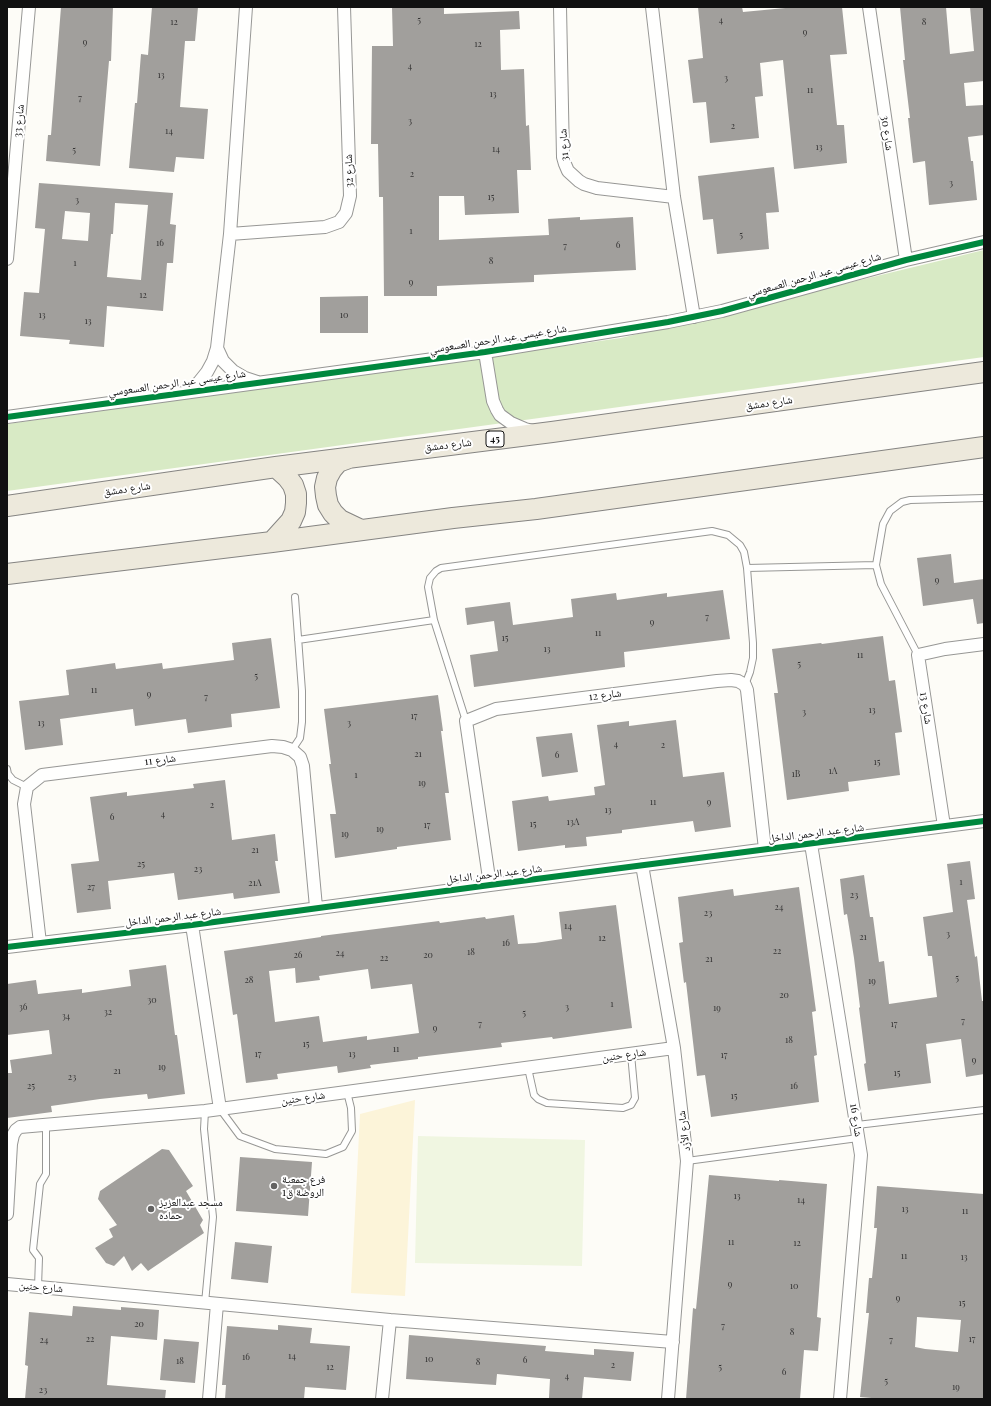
<!DOCTYPE html>
<meta charset="utf-8">
<style>
body{margin:0}
#map{position:relative;width:991px;height:1406px;overflow:hidden;background:#fdfcf7;font-family:"Playfair Display",serif}
canvas{display:block}
.frame{position:absolute;inset:0;border:8px solid #111;pointer-events:none}
</style>
<div id="map">
<canvas width="991" height="1406"></canvas>
<div class="frame"></div>
</div>
<script>
const ctx = document.querySelector('canvas').getContext('2d');
ctx.lineJoin = 'round';
function paint(path, color) {
  ctx.fillStyle = color;
  ctx.fill(path, 'evenodd');
}
function shape(rows) {
  const path = new Path2D();
  for (const r of rows) {
    path.moveTo(r[0], r[1]);
    for (let i = 2; i < r.length; i += 2) path.lineTo(r[i], r[i + 1]);
  }
  return path;
}
function strokePath(path, color, width, dash) {
  ctx.strokeStyle = color;
  ctx.lineWidth = width;
  ctx.lineCap = dash ? 'butt' : 'round';
  ctx.setLineDash(dash || []);
  ctx.stroke(path);
}
function drawText(font, color, halo, rows, align = 'center') {
  ctx.font = font + ' "Playfair Display","Noto Naskh Arabic",serif';
  ctx.lineWidth = 4;
  ctx.setLineDash([]);
  ctx.textBaseline = 'middle';
  ctx.strokeStyle = halo;
  ctx.fillStyle = color;
  for (const [text, x, y, turn = 0] of rows) {
    ctx.save();
    ctx.translate(x, y);
    ctx.rotate((+turn || 0) * Math.PI / 180);
    ctx.textAlign = isNaN(turn) ? turn : align;
    if (halo) ctx.strokeText(text, 0, 0);
    ctx.fillText(text, 0, 0);
    ctx.restore();
  }
}
paint(shape([
 [984,250,984,357,7,491,7,424,621,338]
]), '#d8eac5');
paint(shape([
 [415,1100,405,1296,351,1293,360,1114]
]), '#fcf4d9');
paint(shape([
 [418,1136,585,1140,582,1266,415,1263]
]), '#f0f6e1');
paint(shape([
 [61,7,113,7,111,61,109,61,100,166,46,161,48,135,51,135],
 [152,7,198,7,195,41,185,41,180,107,208,109,204,159,176,157,174,172,129,168,135,103,137,103,141,54,148,55],
 [392,7,444,7,444,14,519,11,520,29,500,30,501,70,524,69,526,126,529,125,531,170,517,170,519,213,465,215,464,196,439,196,439,240,549,235,548,219,580,217,580,220,633,217,636,270,534,275,534,282,437,286,437,296,384,296,383,197,379,197,378,144,371,144,372,46,393,46],
 [698,7,742,7,743,12,796,7,842,7,847,54,830,55,837,125,844,125,847,163,794,169,783,60,760,63,763,96,755,97,759,138,710,143,706,102,693,103,688,60,703,58],
 [900,7,946,7,950,54,974,51,970,7,984,7,984,81,964,83,966,106,984,105,984,135,968,137,971,161,973,161,977,200,929,205,925,161,913,163,908,118,910,118,903,60,905,60],
 [774,167,779,212,766,213,769,249,717,254,713,219,703,220,698,176],
 [39,183,173,193,170,224,176,225,173,263,167,263,163,311,107,306,104,347,69,344,70,340,20,336,24,292,39,293,45,229,35,228],
 [115,203,148,205,141,280,107,277,111,234,113,234],
 [65,211,90,213,88,241,62,239],
 [368,296,368,333,320,333,320,297],
 [951,554,954,583,984,579,984,623,977,624,973,599,923,606,917,558],
 [723,590,730,639,624,652,625,667,474,687,470,655,498,651,494,621,467,625,465,608,510,602,513,625,573,617,571,599,616,593,617,600,667,593,667,597],
 [883,636,889,681,895,680,902,732,895,733,900,775,848,782,849,791,787,800,774,693,778,693,772,649,821,643,822,644],
 [271,638,280,708,231,714,232,727,188,733,186,719,135,726,133,709,60,719,63,745,25,750,19,701,69,695,66,670,115,663,116,669,162,663,163,669,234,660,232,643],
 [438,695,443,731,441,731,449,793,445,793,451,840,397,847,397,849,335,858,330,814,336,814,329,764,331,764,324,709],
 [676,720,683,777,724,772,731,827,695,832,693,821,622,830,622,833,586,837,587,846,565,848,565,845,518,851,512,801,548,796,549,801,595,795,594,787,605,785,597,725,629,721,629,726],
 [572,733,578,772,542,777,536,737],
 [225,780,232,840,275,834,278,861,275,861,280,893,234,899,233,893,178,900,174,873,108,881,111,909,77,913,71,864,99,861,90,797,127,792,127,796,194,788,193,784],
 [970,861,975,899,967,900,975,957,977,956,982,1001,984,1001,984,1074,966,1077,961,1039,926,1044,931,1083,868,1091,864,1064,866,1063,859,1008,860,1007,854,958,847,914,844,915,840,879,864,875,870,917,873,917,879,962,884,961,889,1004,937,997,932,956,928,956,923,917,953,912,947,864],
 [799,887,816,1011,812,1012,817,1055,814,1056,819,1102,711,1117,705,1075,697,1076,686,982,684,983,679,943,683,942,678,897,733,889,734,896],
 [616,905,632,1028,553,1039,552,1037,501,1043,502,1047,418,1057,418,1059,370,1065,371,1068,338,1073,337,1066,277,1074,278,1079,246,1083,237,1014,233,1015,224,951,321,937,321,936,439,921,440,923,485,917,486,919,514,915,518,944,535,943,562,939,559,912],
 [295,968,296,983,320,980,319,976,368,969,371,989,412,984,419,1033,367,1040,367,1036,323,1042,319,1016,275,1022,269,971],
 [166,965,175,1035,177,1035,185,1094,148,1099,147,1094,100,1099,51,1106,52,1112,7,1118,7,1073,12,1073,10,1060,52,1054,49,1030,7,1035,7,984,36,980,38,994,82,989,82,993,131,986,129,970],
 [162,1149,169,1150,193,1186,186,1191,203,1220,200,1225,204,1233,148,1271,141,1263,132,1271,124,1256,114,1266,106,1263,95,1248,113,1237,109,1229,117,1225,98,1199,100,1191],
 [240,1157,312,1162,308,1216,236,1211],
 [709,1175,779,1181,779,1180,827,1184,817,1317,821,1318,818,1351,804,1350,800,1399,686,1399,693,1308,696,1309],
 [877,1186,984,1194,984,1399,883,1399,860,1397,869,1313,866,1313,869,1278,872,1278,877,1228,874,1228],
 [917,1317,961,1320,958,1352,925,1349,915,1347],
 [235,1242,272,1246,268,1283,231,1279],
 [73,1306,121,1310,121,1307,159,1310,157,1340,111,1336,107,1385,166,1390,165,1399,25,1399,28,1366,25,1365,29,1312,72,1316],
 [278,1325,312,1328,310,1343,350,1346,346,1390,305,1387,304,1399,225,1399,226,1385,222,1385,227,1326,278,1330],
 [409,1335,546,1346,545,1351,594,1355,594,1349,634,1352,631,1381,584,1377,582,1399,563,1399,549,1398,550,1379,497,1374,496,1385,406,1379],
 [164,1339,199,1342,195,1383,160,1380]
]), '#a19f9c');
const service = shape([
 [747,568,876,565],
 [298,640,434,620],
 [918,655,881,584,876,565,883,524,890,511,902,502,910,500,984,498],
 [466,721,434,620,428,587,430,578,436,571,441,568,712,531,728,535,740,545,744,552,747,568,753,643,753,658,750,672,745,685],
 [292,750,300,738,302,722,302,691,295,597],
 [7,769,8,774,13,780,27,787],
 [528,1068,534,1095,538,1099,547,1103,623,1108,631,1105,635,1098,631,1054],
 [220,1109,240,1136,275,1149,326,1154,343,1147,352,1131,351,1108,347,1092],
 [857,1125,984,1110],
 [687,1161,858,1138],
 [38,1287,39,1258,33,1250,40,1184,46,1174,46,1125],
 [205,1303,213,1217,204,1129,205,1111]
]);
const minor = shape([
 [560,7,563,157,565,164,568,171,579,181,584,184,597,188,674,197],
 [652,7,674,197,694,317],
 [869,7,906,260],
 [230,234,325,227,339,222,346,213,350,196,344,7],
 [7,259,29,7],
 [217,348,223,361,233,371,245,378,257,382],
 [485,352,493,401,497,410,500,415,511,423,525,429,533,431],
 [190,391,199,382,207,372,213,361,217,348,230,234,246,7],
 [7,417,485,352,668,322,722,311,906,260,984,242],
 [944,826,918,655,945,649,984,644],
 [811,844,861,1155,840,1399],
 [642,865,674,1048,687,1161,668,1399],
 [490,885,466,721,496,709,717,681,731,680,738,681,745,685,747,690,765,849],
 [192,925,220,1109],
 [40,943,24,804,27,787,42,775,272,746,283,747,292,750,300,757,303,766,316,907],
 [7,947,192,925,490,885,984,821],
 [7,1214,11,1144,13,1135,16,1130,20,1127,205,1111,674,1048],
 [7,1284,390,1320,673,1342],
 [209,1399,217,1304],
 [382,1399,390,1320]
]);
const primary = shape([
 [349,458,338,462,332,469,327,478,325,487,326,496,328,505,333,513,340,520,361,530],
 [7,506,276,467,552,432,984,372],
 [272,542,291,521,295,512,296,503,296,494,293,485,287,477,276,467],
 [7,574,272,542,453,518,536,509,984,447]
]);
strokePath(service, '#979795', 8);
strokePath(minor, '#979795', 14);
strokePath(primary, '#858482', 22);
strokePath(service, '#fffffe', 6);
strokePath(minor, '#fffffe', 12);
strokePath(primary, '#ede9dc', 20);
strokePath(shape([
 [7,417,485,352,668,322,722,311,906,260,984,242],
 [7,947,192,925,490,885,984,821]
]), '#00873e', 6);
for (const [x, y, r, color] of [
 [274,1186,4,"#646362"],
 [151,1209,4,"#646362"]
]) {
  const dot = new Path2D();
  dot.arc(x, y, r, 0, 2 * Math.PI);
  ctx.fillStyle = color;
  ctx.fill(dot);
  strokePath(dot, '#fff', 1.5);
}
drawText('9px', '#353434', null, [
 ["5",419,20],
 ["4",721,20],
 ["12",174,22],
 ["8",924,22],
 ["9",805,32],
 ["9",85,42],
 ["12",478,44],
 ["4",410,66],
 ["13",161,75],
 ["3",726,78],
 ["11",810,90],
 ["13",493,94],
 ["7",80,98],
 ["3",410,121],
 ["2",733,126],
 ["14",169,131],
 ["13",819,147],
 ["14",496,149],
 ["5",74,150],
 ["2",412,174],
 ["3",951,183],
 ["15",491,197],
 ["3",77,200],
 ["1",411,231],
 ["5",741,235],
 ["16",160,243],
 ["6",618,245],
 ["7",565,246],
 ["8",491,261],
 ["1",75,263],
 ["9",411,282],
 ["12",143,295],
 ["13",42,315],
 ["10",344,315],
 ["13",88,321],
 ["9",937,580],
 ["7",707,617],
 ["9",652,622],
 ["11",598,633],
 ["15",505,638],
 ["13",547,649],
 ["11",860,655],
 ["5",799,664],
 ["5",256,676],
 ["11",94,690],
 ["9",149,694],
 ["7",206,697],
 ["13",872,710],
 ["3",804,712],
 ["17",414,716],
 ["13",41,723],
 ["3",349,723],
 ["4",616,744],
 ["2",663,745],
 ["21",418,754],
 ["6",557,755],
 ["15",877,762],
 ["1A",833,771],
 ["1B",796,774],
 ["1",356,775],
 ["19",422,783],
 ["11",653,802],
 ["9",709,802],
 ["2",212,805],
 ["13",608,810],
 ["4",163,814],
 ["6",112,817],
 ["13A",573,822],
 ["15",533,824],
 ["17",427,825],
 ["19",380,829],
 ["19",345,834],
 ["21",255,850],
 ["25",141,864],
 ["23",198,869],
 ["1",961,882],
 ["21A",255,883],
 ["27",91,887],
 ["23",854,895],
 ["24",779,907],
 ["23",708,913],
 ["14",568,926],
 ["3",948,934],
 ["21",863,937],
 ["12",602,938],
 ["16",506,943],
 ["22",777,951],
 ["18",471,952],
 ["24",340,953],
 ["26",298,955],
 ["20",428,955],
 ["22",384,958],
 ["21",709,959],
 ["5",957,978],
 ["28",249,980],
 ["19",872,981],
 ["20",784,995],
 ["30",152,1000],
 ["1",612,1004],
 ["36",23,1007],
 ["3",567,1007],
 ["19",717,1008],
 ["32",108,1012],
 ["5",524,1013],
 ["34",66,1016],
 ["7",963,1021],
 ["7",480,1024],
 ["17",894,1024],
 ["9",435,1028],
 ["18",789,1040],
 ["15",306,1044],
 ["11",396,1049],
 ["17",258,1054],
 ["13",352,1054],
 ["17",724,1055],
 ["9",974,1060],
 ["19",162,1067],
 ["21",117,1071],
 ["15",897,1073],
 ["23",72,1077],
 ["25",31,1086],
 ["16",794,1086],
 ["15",734,1096],
 ["13",737,1196],
 ["14",801,1200],
 ["13",905,1209],
 ["11",965,1211],
 ["11",731,1242],
 ["12",797,1243],
 ["11",904,1256],
 ["13",964,1257],
 ["9",730,1284],
 ["10",794,1286],
 ["9",898,1298],
 ["15",962,1303],
 ["20",139,1324],
 ["7",723,1326],
 ["8",792,1332],
 ["22",90,1339],
 ["17",972,1339],
 ["24",44,1340],
 ["7",891,1340],
 ["14",292,1356],
 ["16",246,1357],
 ["10",429,1359],
 ["6",525,1360],
 ["18",180,1361],
 ["8",478,1362],
 ["2",613,1365],
 ["12",330,1367],
 ["5",720,1367],
 ["6",784,1372],
 ["4",567,1376],
 ["5",886,1381],
 ["19",956,1387],
 ["23",43,1390]
]);
for (const [x, y, w] of [
 [495,439,18]
]) {
  const box = new Path2D();
  box.roundRect(x - w / 2, y - 8, w, 16, 3);
  ctx.fillStyle = '#fff';
  ctx.fill(box);
  strokePath(box, '#111', 1);
}
drawText('bold 10px', '#111', null, [
 ["45",495,439]
]);
drawText('11px', '#111', '#fff', [
 ["شارع 33",19,121,-85],
 ["شارع 30",887,133,82],
 ["شارع 31",564,145,-94],
 ["شارع 32",349,171,-92],
 ["شارع عيسى عبد الرحمن العسعوسي",814,275,-16],
 ["شارع عيسى عبد الرحمن العسعوسي",498,339,-9],
 ["شارع عيسى عبد الرحمن العسعوسي",177,383,-8],
 ["شارع دمشق",769,403,-8],
 ["شارع دمشق",448,445,-7],
 ["شارع دمشق",127,489,-8],
 ["شارع 12",605,695,-7],
 ["شارع 13",926,708,81],
 ["شارع 11",160,760,-7],
 ["شارع عبد الرحمن الداخل",816,833,-7],
 ["شارع عبد الرحمن الداخل",494,874,-7],
 ["شارع عبد الرحمن الداخل",173,917,-7],
 ["شارع حنين",624,1055,-8],
 ["شارع حنين",303,1098,-8],
 ["شارع 16",856,1120,81],
 ["شارع الأزد",684,1131,-97],
 ["شارع حنين",41,1287,5]
]);
drawText('11px', '#111', '#fff', [
 ["فرع جمعية",282,1180],
 ["الروضة ق1",282,1193],
 ["مسجد عبدالعزيز",159,1203],
 ["حماده",159,1216]
], 'left');
</script>
